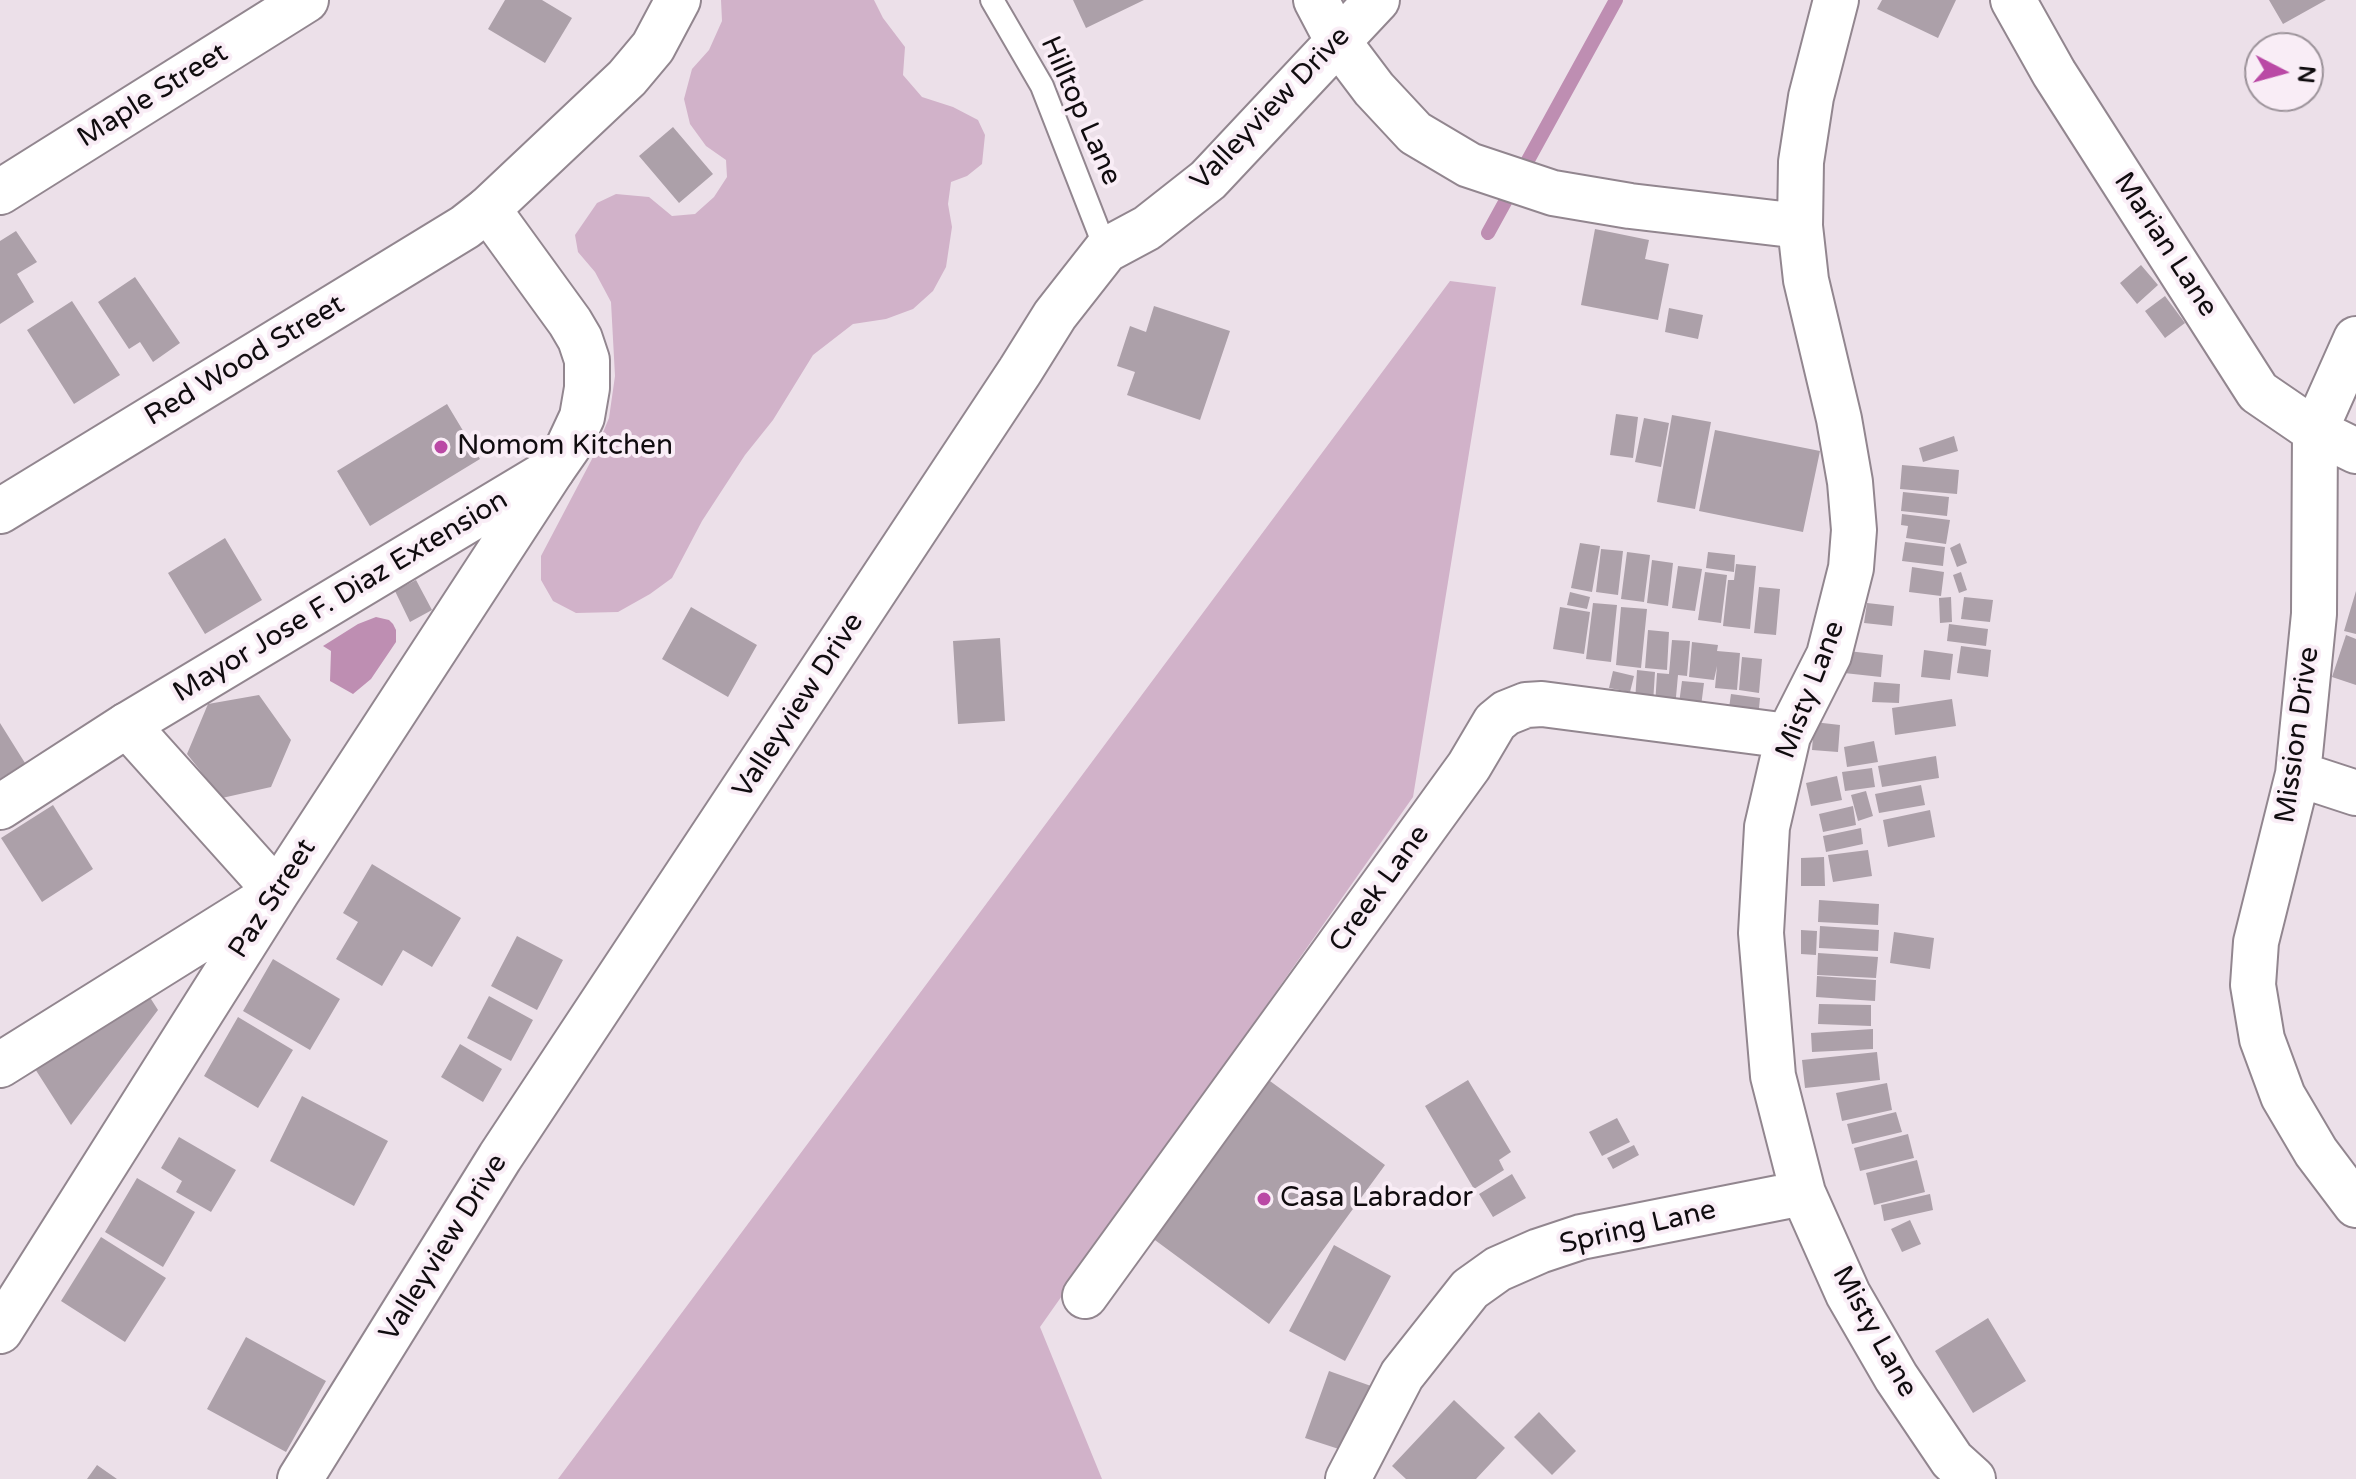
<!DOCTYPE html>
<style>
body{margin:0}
#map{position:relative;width:2356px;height:1479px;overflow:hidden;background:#ece0e9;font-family:"Varela Round",sans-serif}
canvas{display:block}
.north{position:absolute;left:2244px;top:32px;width:80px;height:80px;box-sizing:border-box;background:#f9edf6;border:2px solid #9c939a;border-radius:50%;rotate:96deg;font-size:22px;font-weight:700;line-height:32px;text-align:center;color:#100c0f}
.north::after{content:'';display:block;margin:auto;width:28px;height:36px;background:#ba49a5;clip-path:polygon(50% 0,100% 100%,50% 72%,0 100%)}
</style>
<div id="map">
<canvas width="2356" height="1479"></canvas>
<div class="north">N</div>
</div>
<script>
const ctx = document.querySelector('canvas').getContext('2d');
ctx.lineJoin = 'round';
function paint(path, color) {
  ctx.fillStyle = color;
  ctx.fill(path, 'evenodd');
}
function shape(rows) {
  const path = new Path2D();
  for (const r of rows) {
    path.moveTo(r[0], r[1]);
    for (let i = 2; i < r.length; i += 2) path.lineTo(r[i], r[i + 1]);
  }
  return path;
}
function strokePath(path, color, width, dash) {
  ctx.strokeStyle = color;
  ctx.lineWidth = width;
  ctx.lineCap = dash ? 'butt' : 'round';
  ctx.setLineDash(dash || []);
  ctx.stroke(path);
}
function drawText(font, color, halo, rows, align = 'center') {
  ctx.font = font + ' "Varela Round",sans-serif';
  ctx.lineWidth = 8;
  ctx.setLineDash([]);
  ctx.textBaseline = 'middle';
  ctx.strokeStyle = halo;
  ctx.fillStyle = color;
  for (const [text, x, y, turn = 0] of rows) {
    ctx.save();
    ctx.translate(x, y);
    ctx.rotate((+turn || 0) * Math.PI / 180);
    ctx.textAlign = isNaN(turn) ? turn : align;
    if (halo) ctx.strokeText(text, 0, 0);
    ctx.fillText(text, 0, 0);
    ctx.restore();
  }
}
paint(shape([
 [721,0,874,0,883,18,905,47,903,75,922,97,953,107,978,120,985,135,982,164,967,176,951,182,948,204,952,227,946,267,933,291,913,309,886,319,853,324,813,355,773,420,745,455,702,521,672,578,650,594,618,612,576,613,553,601,541,580,541,556,592,459,609,418,615,376,611,302,595,272,578,252,575,235,597,203,616,194,649,197,672,216,695,214,714,197,727,177,726,160,706,146,690,124,684,99,692,69,709,50,722,21],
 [1450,281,1496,287,1413,797,1040,1327,1102,1479,558,1479]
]), '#d1b2c9');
paint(shape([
 [376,617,389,620,393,624,396,630,396,642,371,679,353,694,330,681,331,651,323,646,358,624]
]), '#be8eb2');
strokePath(shape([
 [1488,233,1616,0]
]), '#be8eb2', 14);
paint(shape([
 [505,0,542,0,572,18,545,63,488,29],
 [1073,0,1144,0,1086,28],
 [1882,0,1956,0,1938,38,1877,9],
 [2269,0,2326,0,2283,24],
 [673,127,713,174,679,203,639,156],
 [1595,229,1649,240,1645,259,1669,264,1658,320,1581,305],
 [16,231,37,262,17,274,34,302,0,324,0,241],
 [2141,265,2158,285,2137,304,2120,283],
 [135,277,180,343,153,362,140,342,129,349,98,302],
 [2165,296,2185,323,2165,338,2145,311],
 [72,301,120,375,74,404,27,330],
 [1154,306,1230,331,1200,420,1127,395,1135,372,1117,366,1130,326,1146,332],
 [1669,308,1703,315,1698,339,1665,332],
 [447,404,480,459,370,526,337,471],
 [1616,414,1638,417,1633,458,1610,455],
 [1672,415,1711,422,1695,509,1657,502],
 [1644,418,1669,423,1661,467,1635,462],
 [1715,430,1820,451,1803,532,1699,511],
 [1954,436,1958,451,1923,462,1919,448],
 [1902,465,1959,470,1957,494,1900,489],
 [1903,492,1949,497,1947,516,1901,511],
 [1902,514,1950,520,1946,544,1906,538,1908,526,1901,525],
 [225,538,262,600,205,634,168,573],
 [1905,542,1945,547,1943,566,1902,561],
 [1580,543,1600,546,1592,592,1571,588],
 [1960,543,1967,563,1957,567,1950,548],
 [1601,549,1623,551,1618,595,1596,592],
 [1627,552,1650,555,1644,602,1621,599],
 [1708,552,1735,555,1734,572,1706,568],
 [1652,560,1673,563,1668,606,1647,603],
 [1736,564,1756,566,1750,629,1723,626,1728,580,1734,580],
 [1678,566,1702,569,1695,611,1672,608],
 [1912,567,1944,572,1941,596,1909,592],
 [1705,572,1727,575,1721,623,1698,620],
 [1961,572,1967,590,1959,593,1953,575],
 [416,580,432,610,410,622,395,591],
 [1759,587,1780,589,1776,635,1754,633],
 [2356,591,2356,634,2344,631],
 [1570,592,1590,597,1587,609,1567,605],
 [1951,597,1952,622,1940,623,1939,598],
 [1964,597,1993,600,1990,622,1961,619],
 [1593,603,1617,605,1611,662,1586,659],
 [1867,603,1894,606,1892,626,1864,623],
 [691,607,757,645,728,697,662,659],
 [1560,607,1590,612,1584,654,1553,649],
 [1621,607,1647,609,1641,668,1616,665],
 [1949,624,1988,629,1986,646,1947,641],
 [1648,630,1669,632,1667,670,1645,668],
 [2346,635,2356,639,2356,685,2332,677],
 [1000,638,1005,721,958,724,953,641],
 [1672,640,1690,641,1687,676,1678,675,1675,708,1655,707,1657,673,1669,674],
 [1692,642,1718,645,1717,651,1740,653,1737,690,1715,688,1717,666,1714,680,1689,677],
 [1961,646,1991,650,1988,677,1957,673],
 [1924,650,1953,654,1950,680,1921,677],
 [1848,651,1883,655,1881,677,1844,673],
 [1742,657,1762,659,1759,693,1739,690],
 [1637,670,1655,672,1653,703,1635,702],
 [1613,671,1634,676,1630,692,1609,688],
 [1682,681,1704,683,1700,714,1678,711],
 [1874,682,1900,684,1899,703,1872,702],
 [1731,694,1760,698,1758,718,1728,715],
 [259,695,291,740,271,787,222,798,187,754,208,704],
 [1952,699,1956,726,1895,735,1892,708],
 [1814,722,1840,725,1838,752,1812,750],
 [0,723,25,763,0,779],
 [1874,741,1878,762,1847,767,1844,747],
 [1936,756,1939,778,1882,787,1878,766],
 [1872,768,1875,787,1845,791,1842,772],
 [1837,776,1842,800,1811,806,1806,783],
 [1921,785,1925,805,1879,813,1875,794],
 [1866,791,1873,816,1858,821,1851,795],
 [53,805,93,869,42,902,1,838],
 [1853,806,1856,825,1823,832,1819,814],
 [1930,810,1935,837,1888,847,1883,820],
 [1861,828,1863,844,1826,852,1823,836],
 [1868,850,1872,876,1833,882,1828,855],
 [1824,857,1825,886,1801,886,1801,858],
 [372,864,461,918,432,967,403,950,382,986,336,959,358,922,343,913],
 [1819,900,1879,904,1878,925,1818,922],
 [1820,926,1879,930,1878,951,1819,948],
 [1801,930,1817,931,1816,955,1801,954],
 [1894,932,1934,938,1930,969,1890,963],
 [517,936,563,960,537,1010,491,986],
 [1818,953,1878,957,1876,978,1817,975],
 [273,959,340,999,310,1050,243,1011],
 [1817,976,1876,980,1875,1001,1816,997],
 [144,988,158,1010,71,1125,30,1061],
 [489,996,533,1020,511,1061,467,1038],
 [1819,1004,1871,1005,1871,1026,1818,1024],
 [238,1017,293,1050,258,1108,204,1076],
 [1873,1029,1873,1049,1812,1052,1811,1033],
 [460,1044,502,1069,483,1102,441,1077],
 [1877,1052,1880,1080,1805,1088,1802,1060],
 [1259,1073,1385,1165,1269,1324,1144,1232],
 [1468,1080,1511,1152,1499,1160,1504,1170,1474,1189,1425,1106],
 [1887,1083,1892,1110,1842,1121,1836,1093],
 [302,1096,388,1141,354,1206,270,1161],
 [1896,1112,1902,1132,1852,1144,1847,1124],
 [1617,1118,1630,1142,1602,1156,1589,1132],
 [1908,1134,1914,1158,1860,1171,1854,1148],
 [179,1137,236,1170,211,1212,176,1192,182,1181,161,1168],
 [1634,1145,1639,1155,1613,1169,1607,1158],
 [1917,1160,1925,1192,1874,1205,1866,1173],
 [1512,1174,1526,1198,1493,1217,1479,1194],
 [137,1178,195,1212,163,1267,105,1232],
 [1930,1194,1933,1210,1884,1221,1881,1205],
 [1910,1220,1921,1244,1902,1252,1891,1229],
 [101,1237,166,1278,125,1342,61,1301],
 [1334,1245,1391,1276,1345,1361,1289,1331],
 [1988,1318,2026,1381,1973,1413,1935,1351],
 [246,1337,326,1381,286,1452,207,1409],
 [1329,1371,1371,1386,1348,1452,1305,1438],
 [1454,1400,1505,1448,1476,1479,1406,1479,1392,1466],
 [1539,1412,1576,1451,1552,1475,1514,1437],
 [97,1465,117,1479,87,1479]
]), '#aca0a9');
const service = shape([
 [992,0,1042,86,1106,250]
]);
const minor = shape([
 [1316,0,1337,40,1374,89,1415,133,1469,165,1553,193,1630,206,1800,226],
 [1836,0,1811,97,1801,162,1800,226,1806,280,1839,419,1850,482,1854,530,1851,568,1829,655,1788,736,1767,827,1761,933,1773,1076,1803,1193,1848,1294,1896,1377,1952,1460,1973,1479],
 [2013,0,2054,73,2258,392,2315,431,2356,451],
 [0,192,306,0],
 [2356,339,2315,431,2314,614,2298,774,2256,942,2253,985,2262,1039,2283,1096,2316,1152,2356,1205],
 [0,511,465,227,488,209],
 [2298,774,2356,793],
 [0,1065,277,892,127,725],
 [1085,1296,1469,766,1495,722,1506,713,1526,705,1542,704,1788,736],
 [0,1331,277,892,552,470],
 [300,1479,500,1157,1020,371,1055,315,1106,250,1147,228,1208,180,1377,0],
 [1348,1479,1402,1375,1470,1289,1498,1269,1539,1251,1581,1237,1803,1193]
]);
const tertiary = shape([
 [0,807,127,725,552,470,568,447,582,417,587,388,587,360,580,339,570,322,488,209,627,78,653,47,678,0]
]);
strokePath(service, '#92868f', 26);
strokePath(minor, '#92868f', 48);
strokePath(tertiary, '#92868f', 48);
strokePath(service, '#fff', 22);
strokePath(minor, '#fff', 44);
strokePath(tertiary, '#fff', 44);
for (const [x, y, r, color] of [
 [441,447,8,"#ba49a5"],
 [1264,1199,8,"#ba49a5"]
]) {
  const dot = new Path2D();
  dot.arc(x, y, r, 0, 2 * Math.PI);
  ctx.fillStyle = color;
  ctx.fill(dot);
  strokePath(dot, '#f9edf6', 3);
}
drawText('28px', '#100c0f', '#f9edf6', [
 ["Maple Street",153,96,-32],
 ["Valleyview Drive",1271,109,-46],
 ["Hilltop Lane",1080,111,66],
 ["Marian Lane",2165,245,57],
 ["Red Wood Street",245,361,-31],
 ["Mayor Jose F. Diaz Extension",341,597,-31],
 ["Misty Lane",1811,690,-69],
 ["Valleyview Drive",799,706,-57],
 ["Mission Drive",2298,735,-82],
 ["Creek Lane",1380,889,-54],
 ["Paz Street",273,899,-57],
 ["Spring Lane",1638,1228,-13],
 ["Valleyview Drive",444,1248,-58],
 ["Misty Lane",1874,1332,61]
]);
drawText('28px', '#100c0f', '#f9edf6', [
 ["Nomom Kitchen",457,447],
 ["Casa Labrador",1280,1199]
], 'left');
</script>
